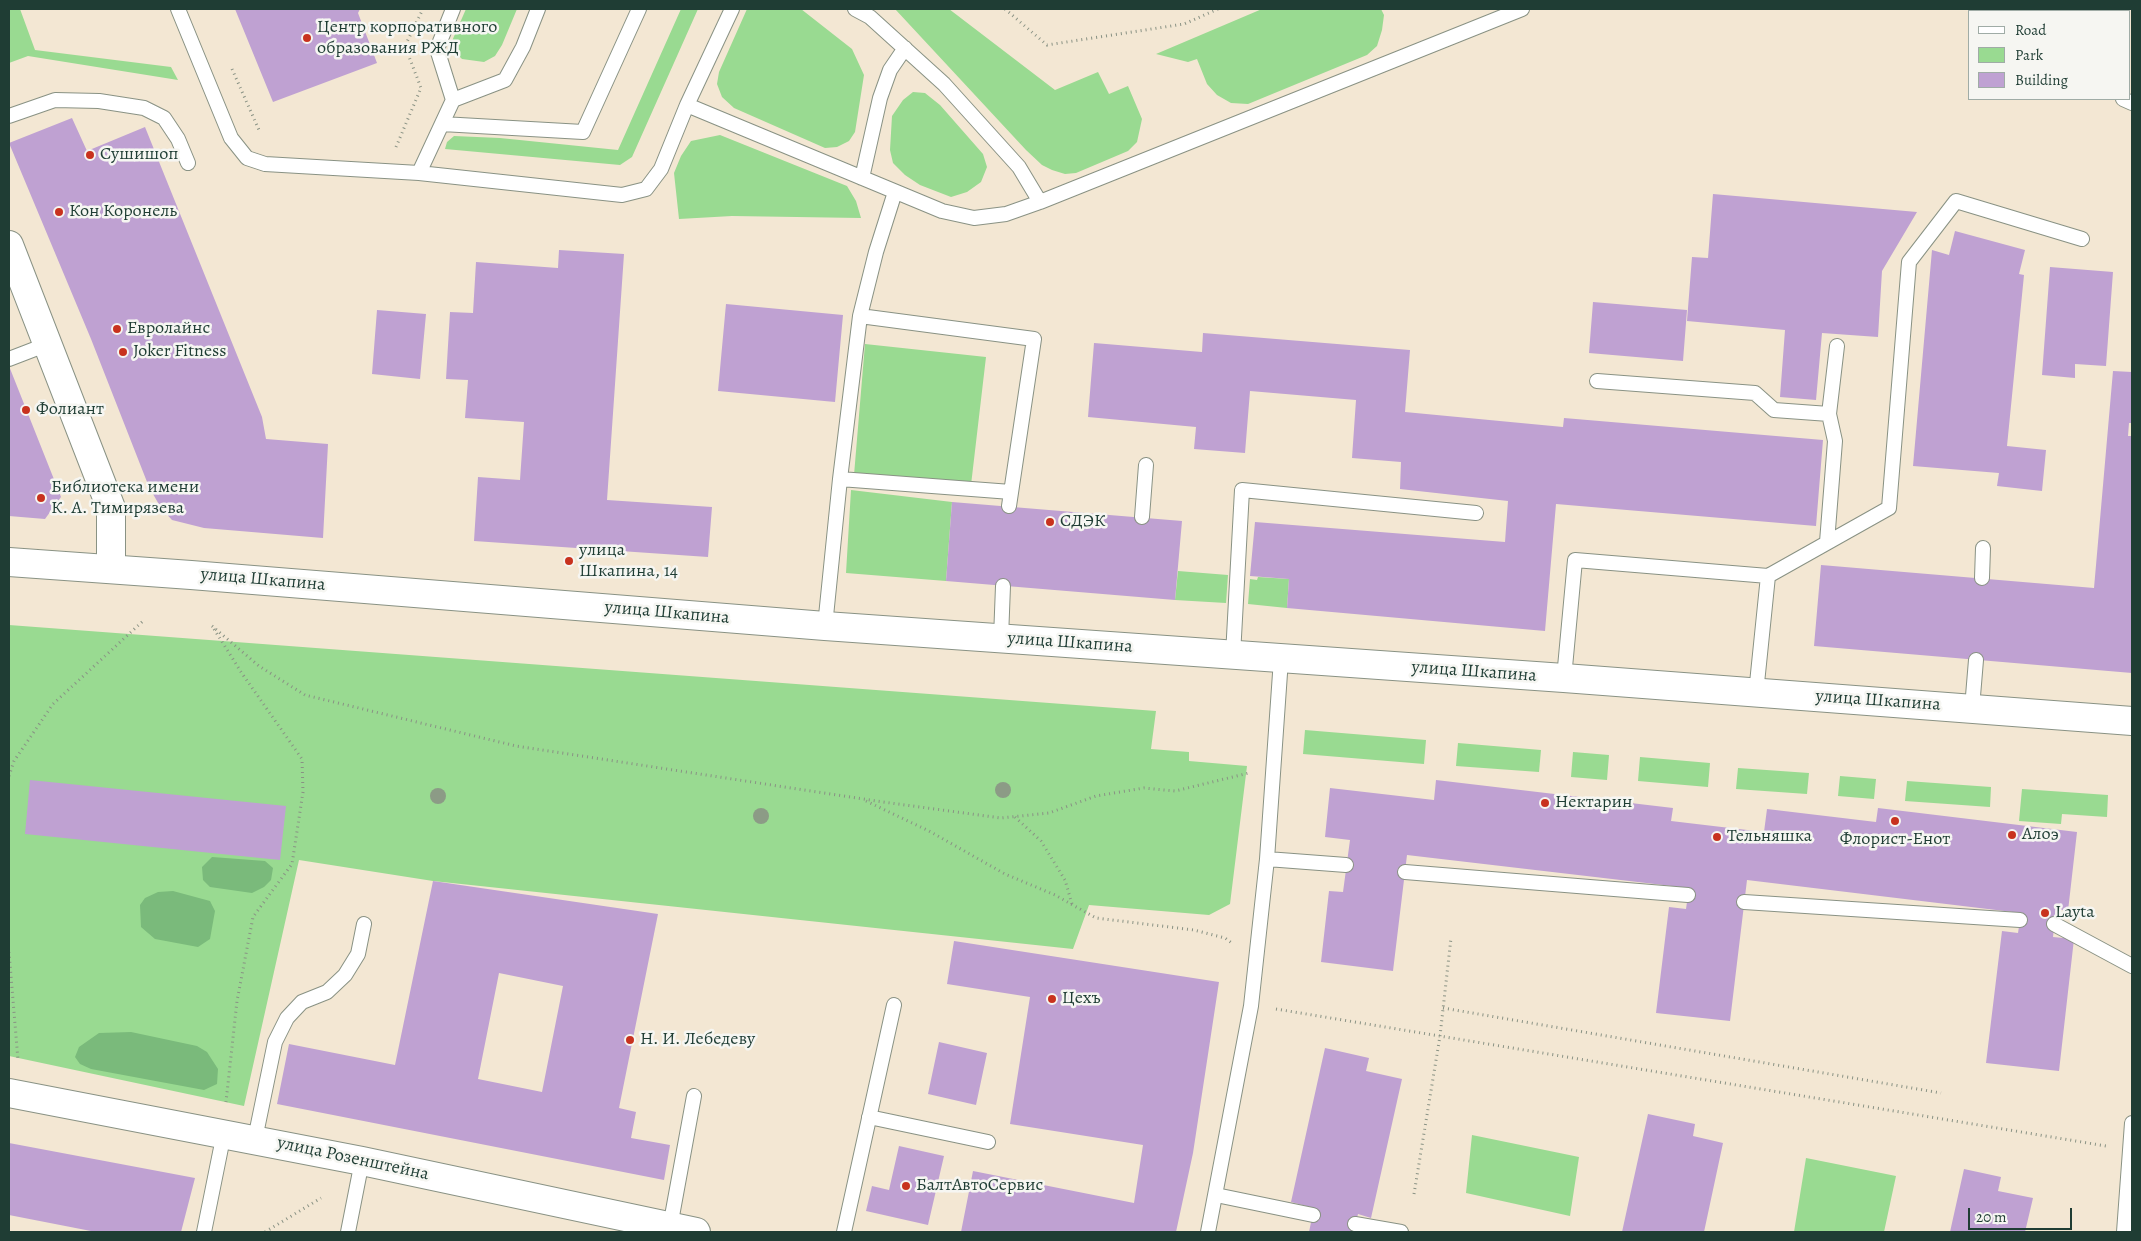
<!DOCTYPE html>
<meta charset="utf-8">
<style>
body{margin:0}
#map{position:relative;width:2141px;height:1241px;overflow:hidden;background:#f3e7d3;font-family:Alegreya,serif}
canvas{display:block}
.frame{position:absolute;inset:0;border:10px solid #1f3d34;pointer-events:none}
.legend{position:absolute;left:1968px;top:10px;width:162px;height:90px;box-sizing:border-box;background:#f6f6f2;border:1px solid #a0aca6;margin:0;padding:6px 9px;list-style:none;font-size:15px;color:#1f3d34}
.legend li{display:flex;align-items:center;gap:10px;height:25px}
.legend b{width:25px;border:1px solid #a0aca6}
.scale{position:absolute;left:1968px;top:1208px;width:104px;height:22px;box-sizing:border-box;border:2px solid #1f3d34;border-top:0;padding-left:6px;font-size:15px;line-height:18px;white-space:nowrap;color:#1f3d34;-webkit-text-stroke:4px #f6f6f2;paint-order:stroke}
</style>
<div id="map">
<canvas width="2141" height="1241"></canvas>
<div class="frame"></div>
<ul class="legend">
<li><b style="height:6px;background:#fff"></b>Road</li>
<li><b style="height:14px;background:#99da91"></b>Park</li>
<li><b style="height:14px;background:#bfa1d2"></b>Building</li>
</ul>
<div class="scale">20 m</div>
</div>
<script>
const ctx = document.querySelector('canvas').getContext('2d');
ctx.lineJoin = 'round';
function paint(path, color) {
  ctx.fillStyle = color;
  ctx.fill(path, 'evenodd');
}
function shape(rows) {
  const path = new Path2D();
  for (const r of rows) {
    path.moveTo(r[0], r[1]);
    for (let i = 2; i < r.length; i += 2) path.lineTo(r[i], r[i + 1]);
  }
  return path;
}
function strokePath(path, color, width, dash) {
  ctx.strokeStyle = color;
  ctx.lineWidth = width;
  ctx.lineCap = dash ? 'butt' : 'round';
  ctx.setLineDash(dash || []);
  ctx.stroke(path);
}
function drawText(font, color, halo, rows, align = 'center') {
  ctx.font = font + ' Alegreya,serif';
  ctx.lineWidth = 5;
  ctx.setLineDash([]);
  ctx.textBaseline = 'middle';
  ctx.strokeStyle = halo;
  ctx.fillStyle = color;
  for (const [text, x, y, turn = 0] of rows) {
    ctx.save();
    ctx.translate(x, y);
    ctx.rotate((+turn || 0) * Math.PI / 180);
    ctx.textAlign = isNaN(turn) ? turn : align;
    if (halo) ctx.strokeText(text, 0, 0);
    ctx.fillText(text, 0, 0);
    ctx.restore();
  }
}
paint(shape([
 [9,9,20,9,35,50,171,67,178,80,28,56,9,63],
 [466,9,517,9,502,45,495,56,484,62,462,59,454,51,452,41],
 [681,9,698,9,632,157,620,165,445,149,447,142,454,136,500,138,618,150],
 [747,9,801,9,852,49,864,75,855,132,849,141,837,147,825,148,734,108,722,97,717,84,719,72],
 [895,9,949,9,1055,90,1098,72,1109,94,1128,86,1142,119,1137,142,1128,151,1076,173,1065,174,1052,170,1042,165,1026,150],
 [1262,9,1381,9,1384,15,1382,30,1377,46,1367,55,1248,104,1231,103,1217,95,1207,84,1197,59,1188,62,1156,54],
 [913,92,925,93,940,105,983,154,987,167,981,182,967,192,951,197,920,185,905,175,893,163,890,150,892,116,903,100],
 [720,135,847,186,856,201,861,218,732,216,679,219,674,173,681,156,691,141],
 [865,344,986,357,971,485,854,475],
 [851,490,952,502,946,581,846,573],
 [1178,571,1228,575,1226,603,1175,600],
 [1258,577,1289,579,1287,608,1248,604,1250,579,1257,580],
 [9,625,1156,711,1151,749,1189,752,1189,761,1247,766,1230,904,1209,915,1089,905,1073,949,433,881,299,860,244,1106,9,1056],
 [1305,730,1426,740,1424,764,1303,754],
 [1458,743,1541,750,1539,772,1456,766],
 [1573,752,1609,755,1607,780,1571,777],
 [1640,757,1710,763,1708,787,1638,781],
 [1738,768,1809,773,1807,794,1736,789],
 [1840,776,1876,779,1874,799,1838,796],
 [1907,781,1991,787,1990,807,1905,801],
 [2022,789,2108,795,2107,817,2062,814,2061,824,2019,821],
 [1472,1135,1579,1157,1570,1216,1466,1193],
 [1806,1158,1896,1176,1884,1232,1794,1232]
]), '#99da91');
paint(shape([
 [212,857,265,861,273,868,271,880,264,887,252,893,210,887,203,880,202,867],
 [173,891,210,901,215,911,210,939,198,947,155,939,141,927,140,905,145,898,158,892],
 [131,1032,197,1046,207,1052,218,1069,217,1084,204,1090,91,1069,80,1064,75,1057,79,1047,99,1033]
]), '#7aba7b');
paint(shape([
 [235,9,360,9,358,13,377,63,273,102],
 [72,118,87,151,145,127,262,417,266,439,328,444,323,538,204,528,172,520,161,508,149,487,91,339,9,143],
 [1713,194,1917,212,1882,271,1878,337,1822,333,1816,400,1780,397,1785,330,1687,321,1692,257,1708,258],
 [1955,231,2025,250,2019,274,2024,275,2007,446,2046,450,2042,491,1997,486,1999,473,1913,466,1932,250,1949,255],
 [559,250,624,254,607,500,712,507,708,557,474,541,478,477,520,480,524,422,465,418,468,380,446,379,450,312,473,313,476,262,558,268],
 [2050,267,2113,272,2106,366,2075,364,2075,378,2042,375],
 [1593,302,1687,310,1683,361,1589,353],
 [726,304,843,315,835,402,718,391],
 [377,310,426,314,420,379,372,374],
 [1203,333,1410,350,1405,412,1563,427,1564,418,1823,440,1816,526,1556,504,1545,631,1287,608,1289,579,1250,576,1255,522,1505,542,1508,501,1400,489,1401,462,1352,458,1356,400,1250,391,1245,453,1194,449,1196,427,1088,417,1094,343,1202,352],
 [9,366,61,497,45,519,9,516],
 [2113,371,2132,372,2132,423,2129,423,2128,436,2132,436,2132,673,1814,646,1821,565,2094,588],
 [952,502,1182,521,1175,600,946,581],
 [30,780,286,806,280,860,25,834],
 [1436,780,1673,808,1671,821,1764,832,1767,809,1876,822,1878,808,2077,832,2068,911,2056,909,2053,937,2074,939,2059,1071,1986,1063,2002,931,2018,933,2021,913,1747,880,1730,1021,1656,1013,1669,907,1686,909,1689,888,1407,855,1393,971,1321,962,1329,891,1343,892,1350,840,1325,837,1330,788,1434,800],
 [433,881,658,914,619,1108,636,1112,631,1138,670,1145,664,1180,277,1104,289,1044,395,1065],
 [499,973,563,986,542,1092,478,1079],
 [954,941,1219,982,1193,1153,1176,1232,961,1232,973,1171,1134,1203,1143,1145,1010,1124,1030,997,947,984],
 [939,1042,987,1053,976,1105,928,1094],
 [1325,1048,1369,1058,1366,1071,1402,1079,1371,1218,1358,1214,1354,1230,1360,1232,1309,1232,1314,1208,1291,1202],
 [1648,1114,1695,1124,1693,1136,1723,1143,1704,1232,1622,1232],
 [9,1143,195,1178,181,1232,96,1232,9,1215],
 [899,1146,944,1156,928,1225,866,1211,872,1186,889,1190],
 [1964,1169,2001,1177,1998,1191,2033,1198,2025,1232,1950,1232]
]), '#bfa1d2');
const lane = shape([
 [178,9,231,138,247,158,265,164,419,173,622,195,646,189,661,169,687,105,732,9],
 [855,9,870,17,944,84,1019,167,1040,202],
 [2123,99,2132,103],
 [453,100,505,80,523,47,538,9],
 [687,105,942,211,974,218,1006,214,1040,202,1522,9],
 [9,116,55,100,99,101,144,108,164,118,178,139,188,163],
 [442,124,583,132,639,9],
 [419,173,453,100,437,49,453,9],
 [862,178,880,98,890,70,905,48],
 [860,316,876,252,895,192],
 [9,359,48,344],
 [1597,381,1755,393,1774,410,1829,414],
 [840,479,860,316,1034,339,1009,506],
 [1142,517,1146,465],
 [1827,542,1835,441,1829,414,1837,346],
 [1768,576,1889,508,1909,262,1956,201,2082,239],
 [1982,578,1983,548],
 [825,626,840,479,1011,492],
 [1001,638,1003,586],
 [1233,655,1242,490,1476,513],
 [1564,678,1575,560,1768,576,1756,693],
 [1972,708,1976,660],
 [1267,859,1346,865],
 [1405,872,1688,895],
 [1744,902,2020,920],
 [2054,924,2132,966],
 [869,1117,988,1142],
 [255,1139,275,1042,287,1018,302,1002,327,992,345,975,358,954,364,924],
 [1216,1195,1313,1215],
 [1355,1224,1401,1232],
 [670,1227,694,1096],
 [204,1232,224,1133],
 [348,1232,362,1161],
 [844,1232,894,1005],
 [1208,1232,1251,1006,1267,859,1281,659],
 [2124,1232,2132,1123]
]);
const street = shape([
 [9,245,111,508,111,569]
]);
const secondary = shape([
 [9,562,191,575,825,626,1564,678,2132,721],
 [9,1093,362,1161,696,1232]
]);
strokePath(lane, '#899284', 16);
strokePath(street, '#899284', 30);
strokePath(secondary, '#899284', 30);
strokePath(shape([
 [1005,9,1047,45,1184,24,1218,9],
 [232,69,259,130],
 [396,147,421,88,405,46,423,9],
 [212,626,259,666,305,695,516,746,883,802,1001,818,1049,813,1096,796,1144,788,1175,791,1249,773],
 [214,629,241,672,302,759,303,792,292,864,253,917,237,1001,226,1102],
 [9,776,14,761,53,704,143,621],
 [866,801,929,831,1005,874,1055,895,1096,918,1194,930,1225,938,1233,944],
 [1015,817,1041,841,1065,880,1072,904],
 [9,952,18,1060],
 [1443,1008,1941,1093],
 [1276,1009,2106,1146],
 [1414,1194,1440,1036,1451,938],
 [265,1232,321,1198]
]), '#899284', 3, [1, 4]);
strokePath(lane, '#fff', 14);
strokePath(street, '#fff', 28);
strokePath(secondary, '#fff', 28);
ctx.fillStyle = '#8c9b86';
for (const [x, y] of [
 [1003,790],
 [438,796],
 [761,816]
]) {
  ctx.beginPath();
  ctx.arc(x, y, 8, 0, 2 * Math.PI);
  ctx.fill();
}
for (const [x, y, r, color] of [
 [307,38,5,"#c8321e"],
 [90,155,5,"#c8321e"],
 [59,212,5,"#c8321e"],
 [117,329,5,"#c8321e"],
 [123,352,5,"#c8321e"],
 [26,410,5,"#c8321e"],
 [41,498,5,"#c8321e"],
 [1050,522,5,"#c8321e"],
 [569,561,5,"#c8321e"],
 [1545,803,5,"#c8321e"],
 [1895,821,5,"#c8321e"],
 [2012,835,5,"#c8321e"],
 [1717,837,5,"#c8321e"],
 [2045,913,5,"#c8321e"],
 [1052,999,5,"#c8321e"],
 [630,1040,5,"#c8321e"],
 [906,1186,5,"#c8321e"]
]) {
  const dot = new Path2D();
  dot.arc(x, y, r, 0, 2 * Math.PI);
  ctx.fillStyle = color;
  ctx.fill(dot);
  strokePath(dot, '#f6f6f2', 2);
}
drawText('18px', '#1f3d34', '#f6f6f2', [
 ["Центр корпоративного",317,28],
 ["образования РЖД",317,49],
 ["Сушишоп",100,155],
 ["Кон Коронель",69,212],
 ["Евролайнс",127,329],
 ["Joker Fitness",133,352],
 ["Фолиант",36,410],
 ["Библиотека имени",51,488],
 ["К. А. Тимирязева",51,509],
 ["СДЭК",1060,522],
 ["улица",579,551],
 ["Шкапина, 14",579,572],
 ["Нектарин",1555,803],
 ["Алоэ",2022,835],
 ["Тельняшка",1727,837],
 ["Флорист-Енот",1895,840,"center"],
 ["Layta",2055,913],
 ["Цехъ",1062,999],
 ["Н. И. Лебедеву",640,1040],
 ["БалтАвтоСервис",916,1186]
], 'left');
drawText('18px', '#1f3d34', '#f6f6f2', [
 ["улица Шкапина",263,580,5],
 ["улица Шкапина",667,613,5],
 ["улица Шкапина",1070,643,4],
 ["улица Шкапина",1474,672,4],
 ["улица Шкапина",1878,701,4],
 ["улица Розенштейна",353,1159,12]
]);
</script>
